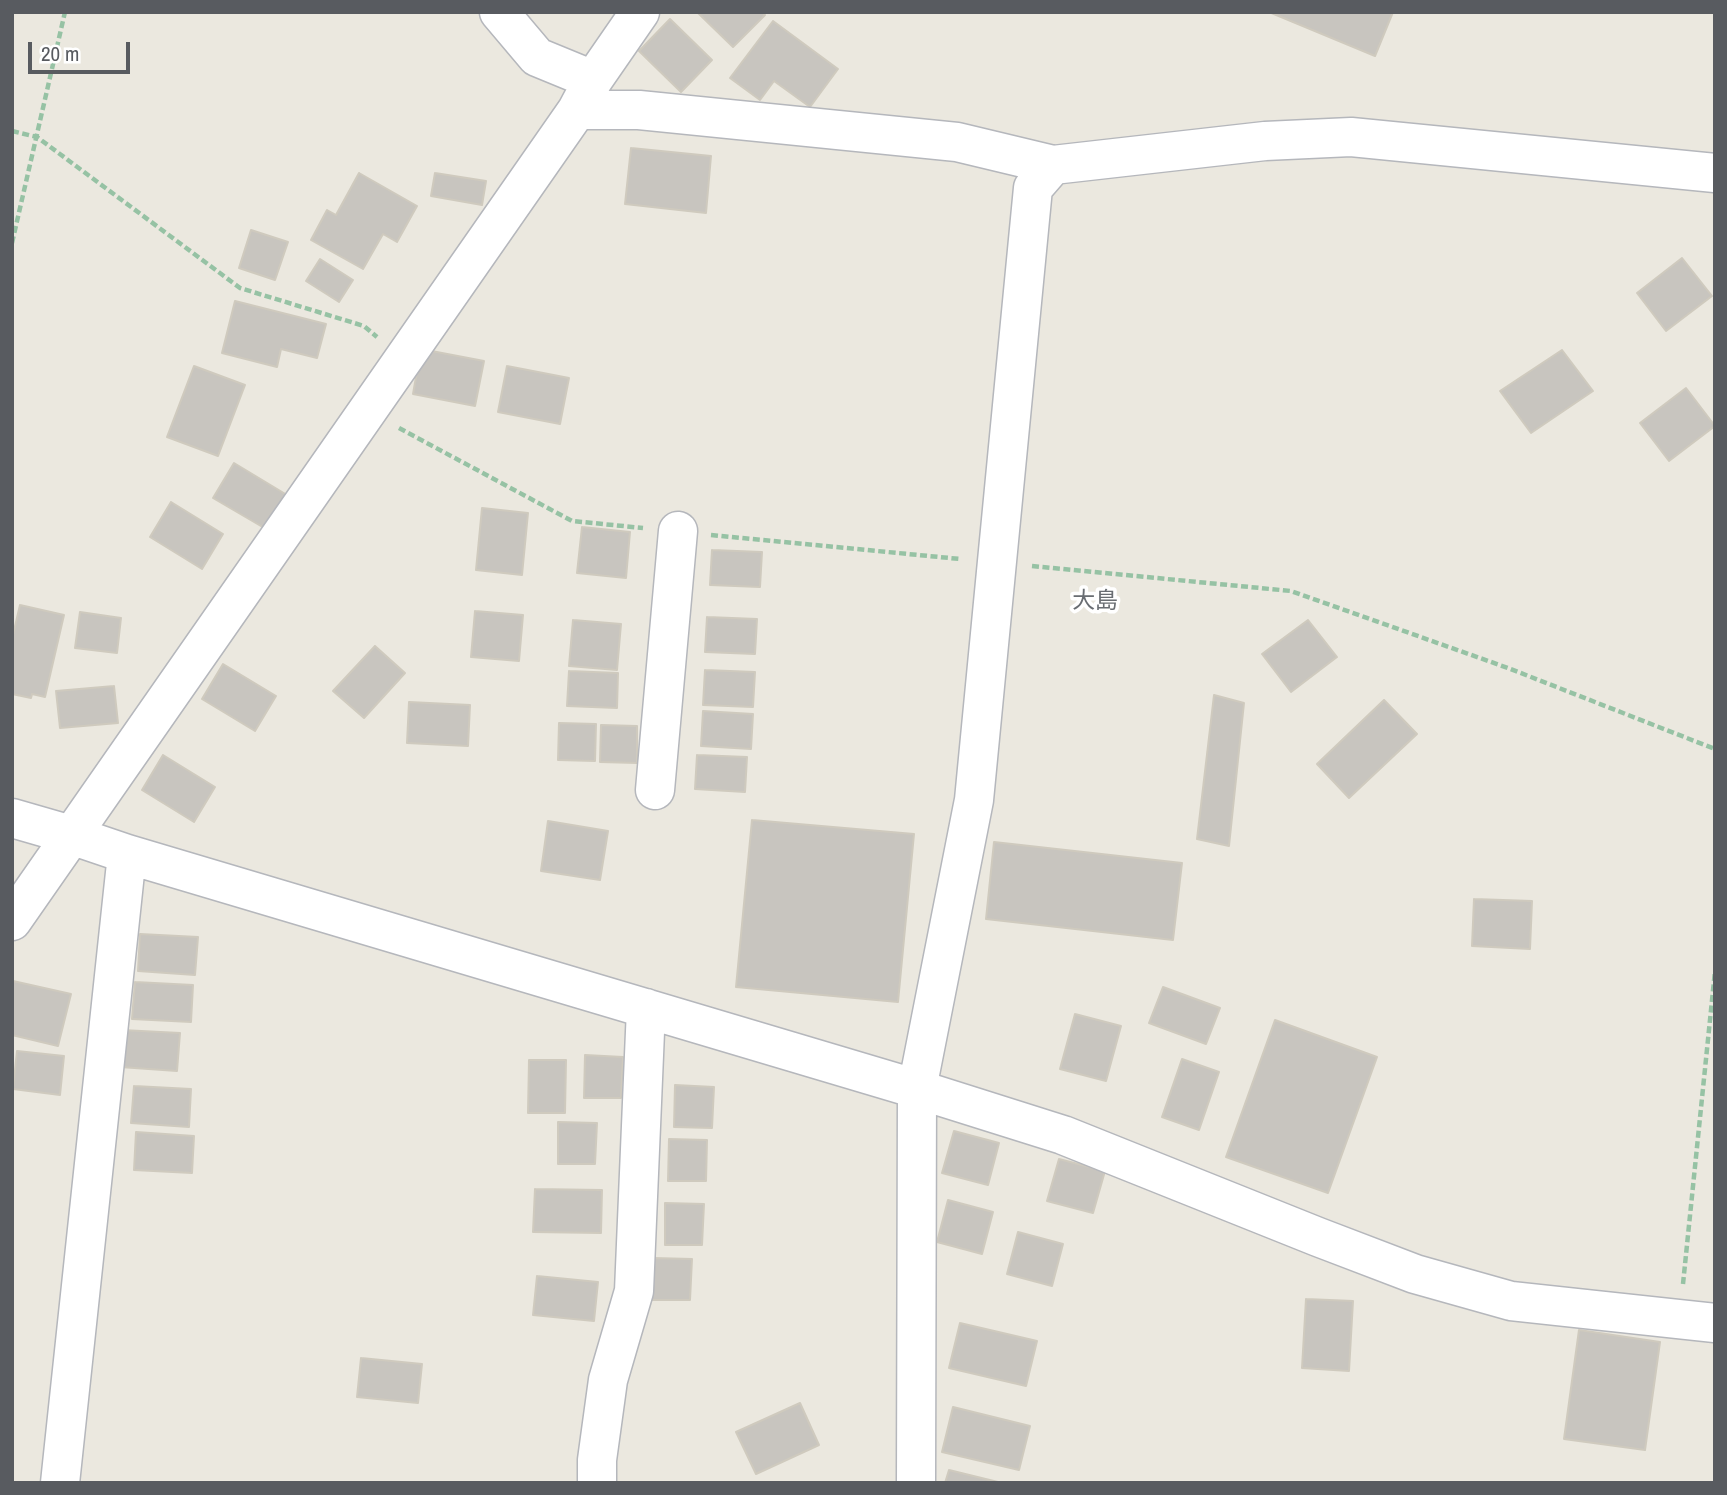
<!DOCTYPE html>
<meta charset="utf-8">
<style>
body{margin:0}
#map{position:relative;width:1727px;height:1495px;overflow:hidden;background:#ebe8df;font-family:"Archivo Narrow",sans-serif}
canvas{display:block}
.frame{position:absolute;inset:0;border:14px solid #585b60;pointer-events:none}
.scale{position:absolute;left:28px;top:42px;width:102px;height:32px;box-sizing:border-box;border:4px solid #585b60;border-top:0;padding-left:9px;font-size:21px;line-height:24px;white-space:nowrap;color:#585b60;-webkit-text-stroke:5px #fff;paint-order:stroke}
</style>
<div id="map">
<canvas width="1727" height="1495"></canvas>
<div class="frame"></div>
<div class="scale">20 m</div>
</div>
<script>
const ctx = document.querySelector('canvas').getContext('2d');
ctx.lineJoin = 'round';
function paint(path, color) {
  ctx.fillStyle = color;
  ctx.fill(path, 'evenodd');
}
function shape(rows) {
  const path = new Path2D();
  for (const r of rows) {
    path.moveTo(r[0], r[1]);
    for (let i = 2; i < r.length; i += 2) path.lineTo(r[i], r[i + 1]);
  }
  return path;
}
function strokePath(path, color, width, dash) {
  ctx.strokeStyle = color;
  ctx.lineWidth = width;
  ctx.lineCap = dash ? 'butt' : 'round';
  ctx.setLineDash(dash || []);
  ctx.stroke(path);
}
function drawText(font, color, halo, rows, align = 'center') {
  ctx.font = font + ' "Archivo Narrow","Noto Sans JP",sans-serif';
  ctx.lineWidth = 7;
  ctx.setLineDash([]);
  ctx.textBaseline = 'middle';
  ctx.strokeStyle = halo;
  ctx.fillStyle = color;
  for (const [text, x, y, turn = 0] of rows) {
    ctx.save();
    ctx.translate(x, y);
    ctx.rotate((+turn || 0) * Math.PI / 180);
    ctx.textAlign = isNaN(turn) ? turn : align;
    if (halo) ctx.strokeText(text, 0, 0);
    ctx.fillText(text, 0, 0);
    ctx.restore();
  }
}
const building = shape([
 [697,12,762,12,765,15,733,47,697,12],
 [1269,12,1393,12,1375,56,1269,12],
 [670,19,712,60,681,92,639,51,670,19],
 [773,21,838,69,810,107,774,81,760,100,730,78,773,21],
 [631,148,711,156,706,213,625,204,631,148],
 [359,173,417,206,397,242,383,234,363,269,311,240,327,210,336,215,359,173],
 [435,173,486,181,482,205,431,196,435,173],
 [251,230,288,242,275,280,239,268,251,230],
 [1682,258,1712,296,1666,331,1637,293,1682,258],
 [320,259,353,280,339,302,306,281,320,259],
 [235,301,326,324,317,358,281,349,277,367,222,353,235,301],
 [421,349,484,361,475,406,413,394,421,349],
 [1562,350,1593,391,1531,433,1500,391,1562,350],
 [194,366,245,385,218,456,167,437,194,366],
 [507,366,569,378,560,424,498,412,507,366],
 [1686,388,1715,426,1669,461,1640,423,1686,388],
 [234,463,287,495,266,529,213,498,234,463],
 [171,502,223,534,202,569,150,537,171,502],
 [482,508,528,513,522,575,476,570,482,508],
 [582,527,630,532,626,578,577,573,582,527],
 [712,550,762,552,760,587,710,585,712,550],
 [20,605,64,615,45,697,32,694,31,698,12,694,12,639,20,605],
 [475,611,523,615,519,661,471,657,475,611],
 [80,612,121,618,117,653,75,648,80,612],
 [707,617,757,619,755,654,705,652,707,617],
 [573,620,621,624,617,670,569,666,573,620],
 [1308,620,1337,657,1291,692,1262,654,1308,620],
 [375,646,405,673,364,718,333,691,375,646],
 [223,664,276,696,255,731,202,699,223,664],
 [705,670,755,672,753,707,703,705,705,670],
 [569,671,618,673,617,708,567,706,569,671],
 [114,686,118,723,60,728,56,691,114,686],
 [1214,695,1244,703,1229,846,1197,839,1214,695],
 [1384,700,1417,734,1349,798,1317,764,1384,700],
 [409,702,470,705,468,746,407,743,409,702],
 [703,711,753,714,751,749,701,746,703,711],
 [559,723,596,724,595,761,558,760,559,723],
 [601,725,637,726,637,763,600,762,601,725],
 [163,755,215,787,194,822,142,790,163,755],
 [697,755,747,757,745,792,695,789,697,755],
 [752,820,914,834,898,1002,736,987,752,820],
 [548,821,608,831,600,880,541,871,548,821],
 [994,842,1182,863,1173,940,986,919,994,842],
 [1474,899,1532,901,1530,949,1472,946,1474,899],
 [140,934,198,937,195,975,138,971,140,934],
 [13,981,71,994,58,1046,12,1035,13,981],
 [135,982,193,985,191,1022,132,1019,135,982],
 [1163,987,1220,1008,1206,1044,1149,1023,1163,987],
 [1075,1014,1121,1026,1106,1081,1060,1069,1075,1014],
 [1275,1020,1377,1057,1328,1193,1226,1157,1275,1020],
 [122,1030,180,1033,177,1071,120,1067,122,1030],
 [17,1051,64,1056,60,1095,13,1089,17,1051],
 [585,1055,623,1057,621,1098,584,1098,585,1055],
 [1182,1059,1219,1072,1199,1130,1162,1117,1182,1059],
 [529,1060,566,1060,565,1113,528,1113,529,1060],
 [675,1085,714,1087,712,1128,674,1127,675,1085],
 [134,1086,191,1089,189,1127,131,1123,134,1086],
 [558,1122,597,1123,595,1164,558,1164,558,1122],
 [954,1131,999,1143,988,1185,942,1173,954,1131],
 [136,1132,194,1136,192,1173,134,1170,136,1132],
 [669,1139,707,1140,706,1181,668,1181,669,1139],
 [1059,1159,1105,1171,1093,1213,1047,1201,1059,1159],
 [535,1189,602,1190,601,1233,533,1232,535,1189],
 [948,1200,993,1212,982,1254,937,1242,948,1200],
 [665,1203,704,1204,702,1245,665,1245,665,1203],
 [1018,1232,1063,1244,1052,1286,1007,1274,1018,1232],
 [653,1258,692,1259,690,1300,652,1300,653,1258],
 [537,1276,598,1282,594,1321,533,1315,537,1276],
 [1306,1299,1353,1301,1349,1371,1302,1368,1306,1299],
 [960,1323,1037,1341,1026,1386,949,1368,960,1323],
 [1579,1330,1660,1342,1645,1450,1564,1439,1579,1330],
 [361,1358,422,1364,418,1403,357,1397,361,1358],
 [800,1403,819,1445,756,1474,736,1432,800,1403],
 [953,1407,1030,1426,1019,1470,942,1452,953,1407],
 [949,1470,1002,1483,945,1483,949,1470]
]);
paint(building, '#c8c5bf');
strokePath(building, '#cfcabe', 2);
const minor = shape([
 [499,12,537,57,593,80],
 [577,110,639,110,957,142,1053,165,1265,141,1351,137,1715,173],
 [655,790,678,531],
 [12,818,71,835,127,854,917,1089,1063,1135,1318,1237,1415,1274,1511,1301,1715,1323],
 [12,921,577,110,593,80,640,12],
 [60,1483,127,854],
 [597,1483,597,1460,608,1380,634,1291,646,1008],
 [916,1483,917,1089,974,800,1033,188,1053,165]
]);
strokePath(minor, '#b5b7bc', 41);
strokePath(shape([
 [12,131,37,137,240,288,364,326,377,337],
 [12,243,65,12],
 [399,428,572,521,643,528],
 [711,535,960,559],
 [1032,566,1291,591,1508,668,1715,749],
 [1683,1284,1715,971]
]), '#96c2a4', 4.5, [7, 3.5]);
strokePath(minor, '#fff', 38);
drawText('23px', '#696d72', '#fff', [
 ["大島",1095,602]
]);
</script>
